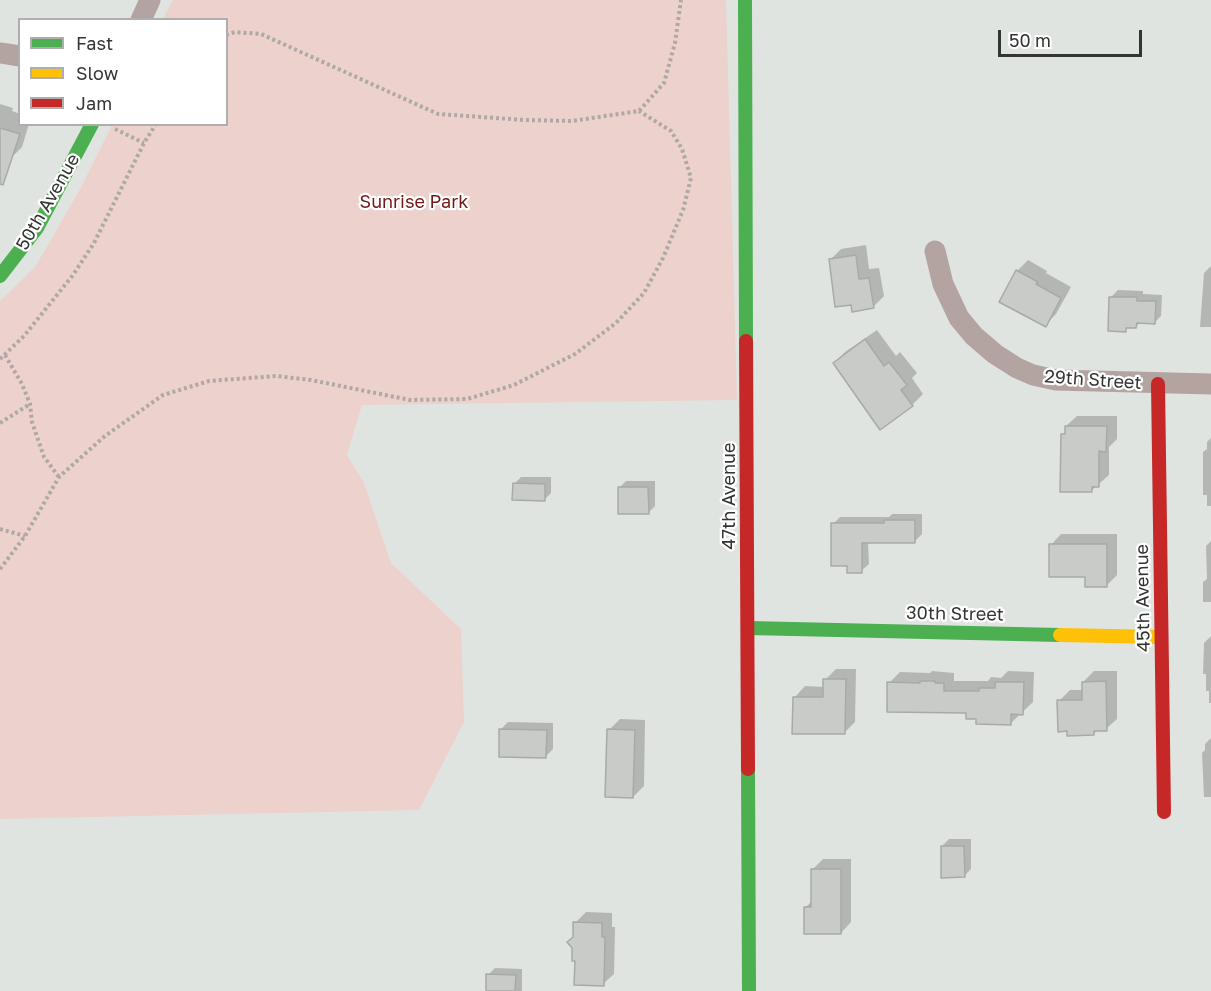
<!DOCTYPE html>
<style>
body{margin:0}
#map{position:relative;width:1211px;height:991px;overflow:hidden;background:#e0e4e0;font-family:"Golos Text",sans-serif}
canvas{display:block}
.legend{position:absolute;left:18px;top:18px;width:210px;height:108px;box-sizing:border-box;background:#fff;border:2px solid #adaead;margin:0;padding:8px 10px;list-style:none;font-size:18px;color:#333533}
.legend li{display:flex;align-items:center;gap:12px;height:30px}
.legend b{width:30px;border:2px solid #adaead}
.scale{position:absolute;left:998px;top:30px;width:144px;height:27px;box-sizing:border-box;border:3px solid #333533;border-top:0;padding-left:8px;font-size:18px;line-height:21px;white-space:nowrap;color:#333533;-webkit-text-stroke:4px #fff;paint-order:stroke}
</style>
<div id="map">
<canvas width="1211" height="991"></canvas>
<ul class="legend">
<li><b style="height:8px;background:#4caf50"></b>Fast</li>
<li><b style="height:8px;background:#ffc107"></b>Slow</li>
<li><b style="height:8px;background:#c62828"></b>Jam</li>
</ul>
<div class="scale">50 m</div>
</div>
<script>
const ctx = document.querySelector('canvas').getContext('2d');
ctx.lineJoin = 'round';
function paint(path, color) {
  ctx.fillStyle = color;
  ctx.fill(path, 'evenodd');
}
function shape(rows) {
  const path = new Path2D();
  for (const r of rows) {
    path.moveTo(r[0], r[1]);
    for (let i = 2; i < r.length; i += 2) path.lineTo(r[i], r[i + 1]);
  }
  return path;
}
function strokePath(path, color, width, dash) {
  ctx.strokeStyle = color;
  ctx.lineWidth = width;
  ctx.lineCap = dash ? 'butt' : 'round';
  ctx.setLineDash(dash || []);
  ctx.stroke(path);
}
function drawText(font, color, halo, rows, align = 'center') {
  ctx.font = font + ' "Golos Text",sans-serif';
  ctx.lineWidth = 4.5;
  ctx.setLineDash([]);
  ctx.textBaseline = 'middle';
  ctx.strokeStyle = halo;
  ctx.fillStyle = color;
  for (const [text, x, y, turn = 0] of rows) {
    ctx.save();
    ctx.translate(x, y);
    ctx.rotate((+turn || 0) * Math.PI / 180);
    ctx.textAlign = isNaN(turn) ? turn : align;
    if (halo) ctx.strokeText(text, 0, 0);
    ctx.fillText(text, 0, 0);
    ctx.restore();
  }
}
paint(shape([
 [173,0,726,0,737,400,362,405,347,455,364,483,391,563,461,629,464,722,419,810,0,819,0,301,35,267,78,193,112,125,226,124,226,20,163,19]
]), '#edd1cc');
paint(shape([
 [0,104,13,108,12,111,20,114,20,124,29,124,22,147,11,158,0,154],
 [866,245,869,269,879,268,884,296,873,307,830,260,841,249],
 [1028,260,1047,271,1046,273,1071,287,1056,314,1045,325,1017,271],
 [1211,266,1211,327,1200,327,1204,273],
 [1118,290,1143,291,1143,294,1162,295,1161,316,1154,323,1140,322,1136,327,1129,327,1125,330,1111,297],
 [877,330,896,356,900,352,917,373,912,378,923,394,912,405,881,428,834,363,845,352],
 [1077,416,1117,416,1117,439,1109,447,1109,475,1091,491,1063,434,1066,431,1066,426],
 [1211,438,1211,506,1207,506,1207,495,1203,495,1203,452,1207,449,1207,442],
 [521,477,551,477,551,493,544,500,514,484],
 [626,481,655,481,655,506,648,513,619,488],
 [892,514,922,514,922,534,915,541,868,542,869,564,861,571,848,565,833,524,840,517,889,517],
 [1061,534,1117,534,1117,575,1106,586,1086,575,1051,545],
 [1211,541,1211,602,1203,602,1203,582,1207,579,1206,546],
 [1211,636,1211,703,1209,703,1209,691,1206,691,1206,674,1203,674,1204,643],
 [836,669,856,669,855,722,844,733,795,697,805,686,825,687,825,680],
 [932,671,954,673,954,681,988,681,991,677,1001,678,1008,671,1034,672,1033,702,1011,723,978,718,968,712,889,683,900,672,930,673],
 [1094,671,1117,671,1117,719,1106,729,1098,729,1094,734,1059,701,1070,690,1083,690,1083,682],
 [620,719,645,720,644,786,633,797,609,730],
 [508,722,553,723,553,749,546,756,501,729],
 [1211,738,1211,797,1204,797,1202,753,1205,750,1205,744],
 [949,839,971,839,971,869,964,876,942,846],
 [823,859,851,859,851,922,841,933,805,908,813,900,812,870],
 [586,912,612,913,612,927,615,927,614,974,603,984,577,960,574,947,575,923],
 [495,968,522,969,522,991,487,991,488,975]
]), '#0003');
const building = shape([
 [0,128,20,134,3,185,0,184,0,128],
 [856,255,859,279,869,278,874,308,852,312,851,305,835,307,829,259,856,255],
 [1016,270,1038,282,1036,284,1061,298,1046,327,999,302,1016,270],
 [1109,297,1137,297,1137,301,1156,301,1155,324,1137,323,1136,328,1126,328,1126,332,1108,331,1109,297],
 [865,339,884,366,889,362,907,385,901,390,913,406,880,430,833,363,865,339],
 [1065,426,1107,426,1106,452,1099,451,1099,487,1092,487,1092,492,1060,492,1061,434,1065,434,1065,426],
 [513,483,545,484,545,501,512,500,513,483],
 [618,487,648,487,649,514,618,514,618,487],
 [884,520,915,520,915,543,862,543,862,573,847,573,847,566,831,566,831,523,884,523,884,520],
 [1049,544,1107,544,1107,587,1085,587,1085,577,1049,577,1049,544],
 [823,679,846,679,845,734,792,734,793,697,823,697,823,679],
 [920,681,935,681,935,683,944,683,944,691,979,691,979,688,995,688,995,682,1024,682,1023,715,1011,714,1011,725,976,724,976,719,966,719,966,713,887,712,887,682,920,683,920,681],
 [1106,681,1107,731,1094,731,1094,735,1067,736,1067,731,1058,732,1057,700,1082,700,1082,682,1106,681],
 [499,729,547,730,546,758,499,757,499,729],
 [607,729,635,730,633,798,605,797,607,729],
 [941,846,964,846,965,877,941,878,941,846],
 [811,869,841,869,841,934,804,934,804,907,811,907,811,869],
 [573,922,602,923,602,937,605,937,604,986,574,985,575,961,572,961,572,948,567,942,573,937,573,922],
 [486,974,516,975,515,991,486,991,486,974]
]);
paint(building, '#c8cbc8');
strokePath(building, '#a7aaa7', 1.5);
strokePath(shape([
 [226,35,235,32,261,34,438,114,525,120,572,121,639,111,664,83,675,43,681,0],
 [115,129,144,143],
 [5,355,22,384,30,404,32,422,44,457,59,477],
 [0,359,24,336,73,275,94,243,144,143,156,124],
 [0,423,30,404],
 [0,529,25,536],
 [0,569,25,536,59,477,105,436,163,395,209,381,276,376,311,380,410,400,467,399,514,385,575,354,616,323,644,293,663,258,683,210,691,178,682,149,671,131,639,111]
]), '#afa8a6', 4, [3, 3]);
strokePath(shape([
 [141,20,150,0],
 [0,53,20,56],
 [935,251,943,284,959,318,974,336,995,354,1017,368,1033,375,1056,380,1211,384]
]), '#b3a3a1', 21);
strokePath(shape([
 [745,0,746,341],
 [0,276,37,228,92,124],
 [748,628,1060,635],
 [748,769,749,991]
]), '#4caf50', 14);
strokePath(shape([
 [1060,635,1161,637]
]), '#ffc107', 14);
strokePath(shape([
 [746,341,748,769],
 [1158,384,1164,812]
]), '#c62828', 14);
drawText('18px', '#333533', '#fff', [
 ["50th Avenue",48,202,-60],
 ["29th Street",1093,380,4],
 ["47th Avenue",729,496,-90],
 ["45th Avenue",1143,598,-91],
 ["30th Street",955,614,1]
]);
drawText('18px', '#721818', '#fff', [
 ["Sunrise Park",414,202]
]);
</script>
